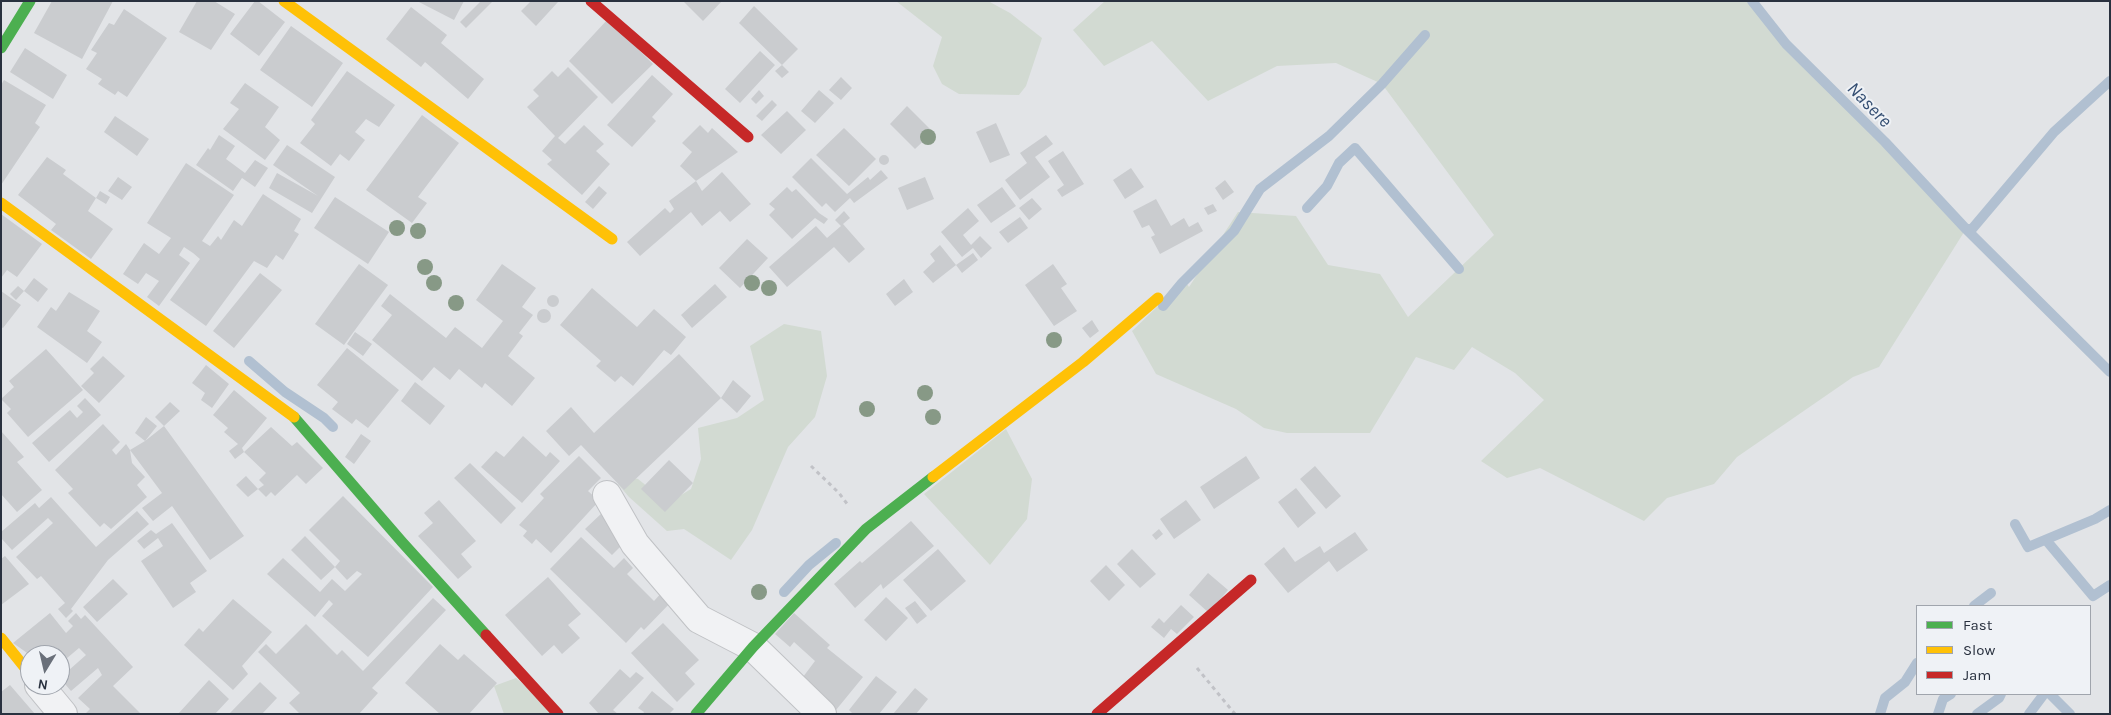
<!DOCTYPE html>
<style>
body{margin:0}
#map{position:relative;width:2111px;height:715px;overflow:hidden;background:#e2e4e7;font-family:Karla,sans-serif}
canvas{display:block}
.frame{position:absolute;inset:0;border:2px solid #29313f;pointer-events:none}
.legend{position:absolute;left:1916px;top:605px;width:175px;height:90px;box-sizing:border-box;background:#eff2f6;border:1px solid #a0a5ad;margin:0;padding:6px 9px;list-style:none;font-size:15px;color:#29313f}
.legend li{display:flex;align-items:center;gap:10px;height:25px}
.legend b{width:25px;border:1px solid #a0a5ad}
.north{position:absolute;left:20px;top:645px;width:50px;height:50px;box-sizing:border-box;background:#eff2f6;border:1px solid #a0a5ad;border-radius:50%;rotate:189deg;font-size:14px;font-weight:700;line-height:20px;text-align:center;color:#29313f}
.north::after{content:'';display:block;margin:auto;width:18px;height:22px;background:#6a707a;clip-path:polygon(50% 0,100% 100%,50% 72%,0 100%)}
</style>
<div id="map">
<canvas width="2111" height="715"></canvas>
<div class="frame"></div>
<ul class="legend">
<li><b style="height:6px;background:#4caf50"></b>Fast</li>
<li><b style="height:6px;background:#ffc107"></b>Slow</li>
<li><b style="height:6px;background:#c62828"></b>Jam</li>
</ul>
<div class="north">N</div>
</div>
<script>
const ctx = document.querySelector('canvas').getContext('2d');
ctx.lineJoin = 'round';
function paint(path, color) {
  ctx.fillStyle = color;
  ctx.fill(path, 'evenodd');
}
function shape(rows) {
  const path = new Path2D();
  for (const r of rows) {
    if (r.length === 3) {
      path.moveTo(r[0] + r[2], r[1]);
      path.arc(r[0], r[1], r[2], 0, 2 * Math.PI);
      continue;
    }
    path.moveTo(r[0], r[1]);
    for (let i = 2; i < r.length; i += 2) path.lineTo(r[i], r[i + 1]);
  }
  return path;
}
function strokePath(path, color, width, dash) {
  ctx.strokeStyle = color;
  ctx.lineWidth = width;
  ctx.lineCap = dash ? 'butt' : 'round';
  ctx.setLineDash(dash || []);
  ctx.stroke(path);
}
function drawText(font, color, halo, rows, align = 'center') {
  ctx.font = font + ' Karla,sans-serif';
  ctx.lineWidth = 4;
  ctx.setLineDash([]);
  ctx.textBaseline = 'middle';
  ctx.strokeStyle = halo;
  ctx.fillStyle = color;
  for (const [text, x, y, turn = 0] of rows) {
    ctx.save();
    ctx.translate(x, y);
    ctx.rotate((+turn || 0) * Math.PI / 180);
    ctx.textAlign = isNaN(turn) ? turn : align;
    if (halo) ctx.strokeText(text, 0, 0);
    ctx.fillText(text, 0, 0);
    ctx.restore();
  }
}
paint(shape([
 [896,1,988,1,1010,13,1042,38,1026,86,1019,95,959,94,942,84,933,66,942,37],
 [1105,1,1752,1,1786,44,1885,142,1966,229,1879,367,1853,377,1737,457,1714,484,1667,498,1644,521,1540,468,1507,478,1481,461,1544,400,1515,373,1472,347,1454,370,1416,357,1370,433,1287,433,1264,428,1236,409,1156,374,1132,331,1158,306,1182,277,1189,287,1238,212,1296,216,1328,265,1380,274,1408,317,1494,235,1382,84,1336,63,1277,66,1208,101,1152,41,1104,66,1073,30],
 [784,324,821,331,827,376,815,417,788,447,752,530,731,560,684,529,667,531,629,497,618,484,621,475,638,479,668,503,691,489,701,459,698,428,737,418,764,400,750,346],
 [1006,429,1032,479,1027,519,990,565,924,494],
 [516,678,557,714,504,714,494,686]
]), '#d2dad2');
strokePath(shape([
 [1752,1,1786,44,1885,142,1966,229,1972,229,2054,132,2110,81],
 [1307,208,1327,186,1339,163,1355,148,1459,269],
 [1966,229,2110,372],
 [1163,306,1182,283,1234,231,1260,189,1329,136,1382,84,1425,35],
 [249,361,285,392,324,418,333,427],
 [2015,524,2028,547,2095,519,2110,510],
 [2046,540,2093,596,2110,585],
 [784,592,809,565,836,543],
 [1974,606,1991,593],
 [2050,694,2070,714],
 [1880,714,1885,698,1905,682,1917,663],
 [1938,714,1943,699,1951,694],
 [1977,714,1999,698,2001,694],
 [2029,714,2044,694]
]), '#b1c0d1', 10);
paint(shape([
 [52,1,113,1,82,59,34,33],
 [197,1,214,1,235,14,211,50,179,32],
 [255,1,258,1,285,22,259,56,230,34],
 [417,1,464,1,454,20],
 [481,1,493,1,466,28,460,22],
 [531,1,557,1,558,2,536,26,521,11],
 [683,1,722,1,703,21],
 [754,6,798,49,782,65,739,23],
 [411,7,447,35,441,43,484,79,468,99,425,62,421,67,386,39],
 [124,9,167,38,127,97,118,91,115,95,98,84,102,79,86,69,97,53,91,50,109,23,114,25],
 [608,19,653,64,612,104,569,61],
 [291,26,343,63,312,107,260,70],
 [25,48,67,75,53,99,10,72],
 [760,51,775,65,740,103,725,89],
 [782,65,789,72,782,78,775,71],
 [568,67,598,97,558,138,565,144,584,125,604,144,596,151,610,164,582,195,547,164,552,160,542,151,555,136,527,107,539,96,533,90,552,71,558,77],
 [347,71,395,105,379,127,366,119,355,132,365,140,349,161,340,154,331,166,300,143,315,124,311,120],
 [652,75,673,94,652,117,656,121,632,147,607,125],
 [841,77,852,88,841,100,829,90],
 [4,80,46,105,35,123,40,127,1,185,1,85],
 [245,83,279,107,265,127,280,140,265,160,223,129,239,109,230,103],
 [759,90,764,96,756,104,751,99],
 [819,90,834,103,815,123,801,111],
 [772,100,777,105,762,121,756,116],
 [907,106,933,132,915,149,890,124],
 [787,111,806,130,781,154,761,135],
 [422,115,459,143,418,197,427,203,412,223,366,190],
 [115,116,149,139,137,156,104,132],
 [996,123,1010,155,990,163,976,132],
 [700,125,708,133,712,128,738,152,696,181,680,166,692,152,682,143],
 [844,128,876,159,849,186,816,155],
 [219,135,235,146,226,159,245,173,255,160,268,168,255,187,242,178,233,191,196,165,208,148,210,150],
 [1046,135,1053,144,1035,157,1050,177,1020,200,1005,180,1027,163,1020,153],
 [287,145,335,177,312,213,269,188,277,173,318,196,273,165],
 [1063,151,1084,184,1062,197,1057,190,1064,185,1048,161],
 [884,160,5],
 [47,157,66,170,63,174,96,198,88,211,113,229,91,259,51,230,56,224,18,195],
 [811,158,847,194,868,177,870,180,881,170,888,178,854,203,850,198,835,212,826,203,822,207,792,177],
 [186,163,234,195,202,241,210,246,218,236,221,240,234,220,242,226,263,194,301,219,294,231,299,234,283,260,276,255,267,268,254,261,206,326,170,300,200,259,193,253,184,247,179,255,190,263,159,306,147,297,159,281,146,273,138,284,123,274,144,243,159,254,171,238,147,223],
 [1131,168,1144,187,1125,199,1113,180],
 [722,172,751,204,730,222,720,211,702,226,691,212,640,256,627,242,665,208,670,213,674,209,669,201,696,181,702,191],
 [118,177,132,187,122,200,108,191],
 [925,177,934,199,907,210,898,188],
 [1225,180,1234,192,1223,200,1215,188],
 [599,186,607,193,593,209,585,202],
 [787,187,792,192,796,189,819,213,828,219,824,224,815,218,792,239,769,215,775,209,769,204],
 [1002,187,1016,206,991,223,977,205],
 [100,191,110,197,106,204,96,198],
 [335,197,389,232,368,264,314,228],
 [1032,198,1042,209,1029,220,1019,208],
 [1156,199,1171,226,1184,218,1189,227,1198,222,1203,231,1160,254,1151,237,1155,235,1149,225,1142,228,1133,211],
 [1213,204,1217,211,1208,215,1204,208],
 [968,208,979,221,963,235,971,245,980,236,992,248,981,258,973,248,962,257,941,232],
 [844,211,850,218,843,224,865,249,849,263,834,247,787,287,769,267,816,226,827,238,841,226,835,220],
 [1,214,42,244,17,277,7,270,1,278],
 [1020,217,1028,228,1008,243,999,232],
 [747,239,768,258,740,288,719,268],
 [940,245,956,265,933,283,923,272,935,261,930,254],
 [973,253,978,260,962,273,956,265],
 [359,264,388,285,344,345,315,324],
 [502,264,536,288,522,307,533,315,519,333,523,336,508,356,535,378,512,406,485,383,482,388,459,369,450,380,434,367,422,381,372,340,392,315,381,306,390,294,446,338,455,327,482,348,503,321,476,300],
 [1053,264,1067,284,1061,288,1077,311,1054,326,1025,285],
 [260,273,282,290,234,348,213,331],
 [34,278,48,289,38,302,24,291],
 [904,279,913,292,895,306,886,294],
 [715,284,727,297,692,328,681,315],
 [18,286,24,291,16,300,10,294],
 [592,288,637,327,654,309,686,337,671,355,664,350,633,386,621,376,615,382,596,366,601,361,560,325],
 [1,291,21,305,3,328,1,327],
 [69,292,100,311,87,331,102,342,87,363,37,327,51,307,56,311],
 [553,301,6],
 [544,316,7],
 [1092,320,1099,331,1090,338,1082,328],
 [355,332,372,344,363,356,347,344],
 [347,348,399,390,368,428,356,419,352,424,332,409,338,402,317,385],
 [46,349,83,390,28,437,7,413,11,409,1,399,14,387,9,381],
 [679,354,721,398,733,380,751,396,737,413,721,398,624,490,581,445,569,456,546,431,571,407,594,433],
 [103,356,125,376,99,403,81,386,94,373,90,369],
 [206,365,229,384,212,408,201,400,205,393,192,383],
 [415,382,445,406,430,425,401,401],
 [234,390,267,418,242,448,244,452,235,459,229,451,238,444,224,432,228,428,213,415],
 [85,398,101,415,49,462,32,443,70,410,77,418,83,412,77,406],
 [170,402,180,411,164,426,244,536,210,560,172,506,153,521,142,508,162,493,130,450,145,441,135,433,146,417,157,426,145,441,164,426,155,417],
 [103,424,120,442,112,450,116,455,126,444,130,450,132,463,145,477,137,485,147,497,111,529,104,523,100,527,68,493,73,489,55,470],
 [271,427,292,446,297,442,323,468,306,484,297,475,275,496,271,492,266,497,258,489,264,485,259,480,266,473,244,452],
 [1,431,24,457,17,462,42,490,17,512,1,494],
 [361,434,371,441,354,464,345,457],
 [523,436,546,457,550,452,560,461,522,503,481,467,496,451,504,457],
 [579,456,601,478,588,491,599,501,551,553,536,539,532,544,523,536,527,531,519,525,544,498,540,494],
 [1246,456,1260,478,1214,509,1200,487],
 [669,460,693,483,665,512,641,489],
 [470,463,516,508,501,524,454,478],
 [1315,466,1341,496,1326,509,1300,479],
 [246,476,258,489,248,497,236,485],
 [1296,488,1316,513,1298,528,1278,502],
 [343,496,433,587,368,657,322,616,333,604,329,600,315,617,267,574,283,558,320,592,332,579,345,591,362,574,357,571,347,580,335,567,340,561,309,530],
 [51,497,96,547,137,511,149,524,108,560,71,609,73,611,66,618,58,609,65,603,41,576,37,579,16,557,53,523,48,518,12,550,1,538,1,532,35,503,39,508],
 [439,500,476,541,461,554,472,567,458,579,418,536,433,523,424,513],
 [1186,500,1201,520,1174,539,1160,519],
 [603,512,629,538,612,555,585,529],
 [911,521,934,546,883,589,881,584,855,608,834,584,860,561,862,563],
 [172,523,207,571,190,583,196,592,173,608,141,561,163,546,158,538,144,549,137,541,151,530,156,534],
 [1159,529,1163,534,1156,540,1152,535],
 [1355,532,1368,550,1337,572,1329,561,1288,593,1264,564,1284,547,1295,562,1320,546,1324,553],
 [305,536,335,567,321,580,291,550],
 [581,537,614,568,624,558,633,568,627,574,654,601,664,590,674,599,644,630,641,627,626,643,550,569],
 [938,549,966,581,931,611,903,580],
 [1132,549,1156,574,1140,588,1117,564],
 [5,556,29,584,1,605,1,559],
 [1106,565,1125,585,1109,601,1090,581],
 [1208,573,1228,590,1209,613,1189,595],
 [548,577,581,614,568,625,580,638,562,654,554,645,542,656,505,615],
 [113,579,128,594,97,622,83,607],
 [886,597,908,618,886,641,864,620],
 [433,598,446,610,372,688,378,693,359,714,300,714,289,703,300,693,258,652,266,644,276,654,306,624,337,655,342,650,363,671],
 [233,599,272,632,242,666,248,674,233,690,184,645,199,628,203,632],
 [915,601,927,616,917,624,905,608],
 [1181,605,1194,617,1177,634,1171,629,1164,638,1151,627,1159,618,1164,623],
 [50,613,66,633,73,626,68,621,76,613,81,619,85,615,133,667,113,686,141,714,85,714,90,709,78,698,102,675,98,668,71,691,60,678,86,655,79,648,60,664,60,655,30,655,13,643],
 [794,613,830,645,827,648,863,677,836,710,800,681,815,661,794,642,790,647,775,634],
 [663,623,699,660,685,673,695,684,677,702,631,653],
 [440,644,458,660,464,654,497,683,469,714,440,714,405,683],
 [620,669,630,678,636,672,644,678,613,710,618,714,599,714,589,703],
 [876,676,897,692,879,714,853,714,849,710],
 [209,680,229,699,215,714,178,714],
 [260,682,277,698,262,714,229,714],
 [10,685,35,714,1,714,1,692],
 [915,688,928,699,916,714,893,714],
 [652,691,674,709,669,714,643,714,644,712,638,708]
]), '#cacccf');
const street = shape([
 [607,495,635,544,699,619,753,647,822,714],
 [39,685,63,714]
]);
strokePath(street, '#c0c2c5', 30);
strokePath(shape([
 [811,466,839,493,848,505],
 [1197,668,1235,714]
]), '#c1c2c7', 3, [4, 4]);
strokePath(street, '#f1f2f4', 28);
strokePath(shape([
 [1,48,30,1],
 [294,417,402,542,486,635],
 [696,714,753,647,866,529,933,477]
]), '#4caf50', 11);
strokePath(shape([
 [284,1,612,239],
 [1,203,294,417],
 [933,477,1083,362,1158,298],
 [1,638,30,674]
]), '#ffc107', 11);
strokePath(shape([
 [591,1,748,137],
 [486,635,558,714],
 [1097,714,1251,580]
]), '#c62828', 11);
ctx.fillStyle = '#879986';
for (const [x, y] of [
 [928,137],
 [397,228],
 [418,231],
 [425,267],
 [434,283],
 [752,283],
 [769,288],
 [456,303],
 [1054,340],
 [925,393],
 [867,409],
 [933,417],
 [759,592]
]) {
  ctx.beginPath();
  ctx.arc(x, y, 8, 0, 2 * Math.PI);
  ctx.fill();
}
drawText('italic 19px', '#344e72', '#eff2f6', [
 ["Nasere",1869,105,46]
]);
</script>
